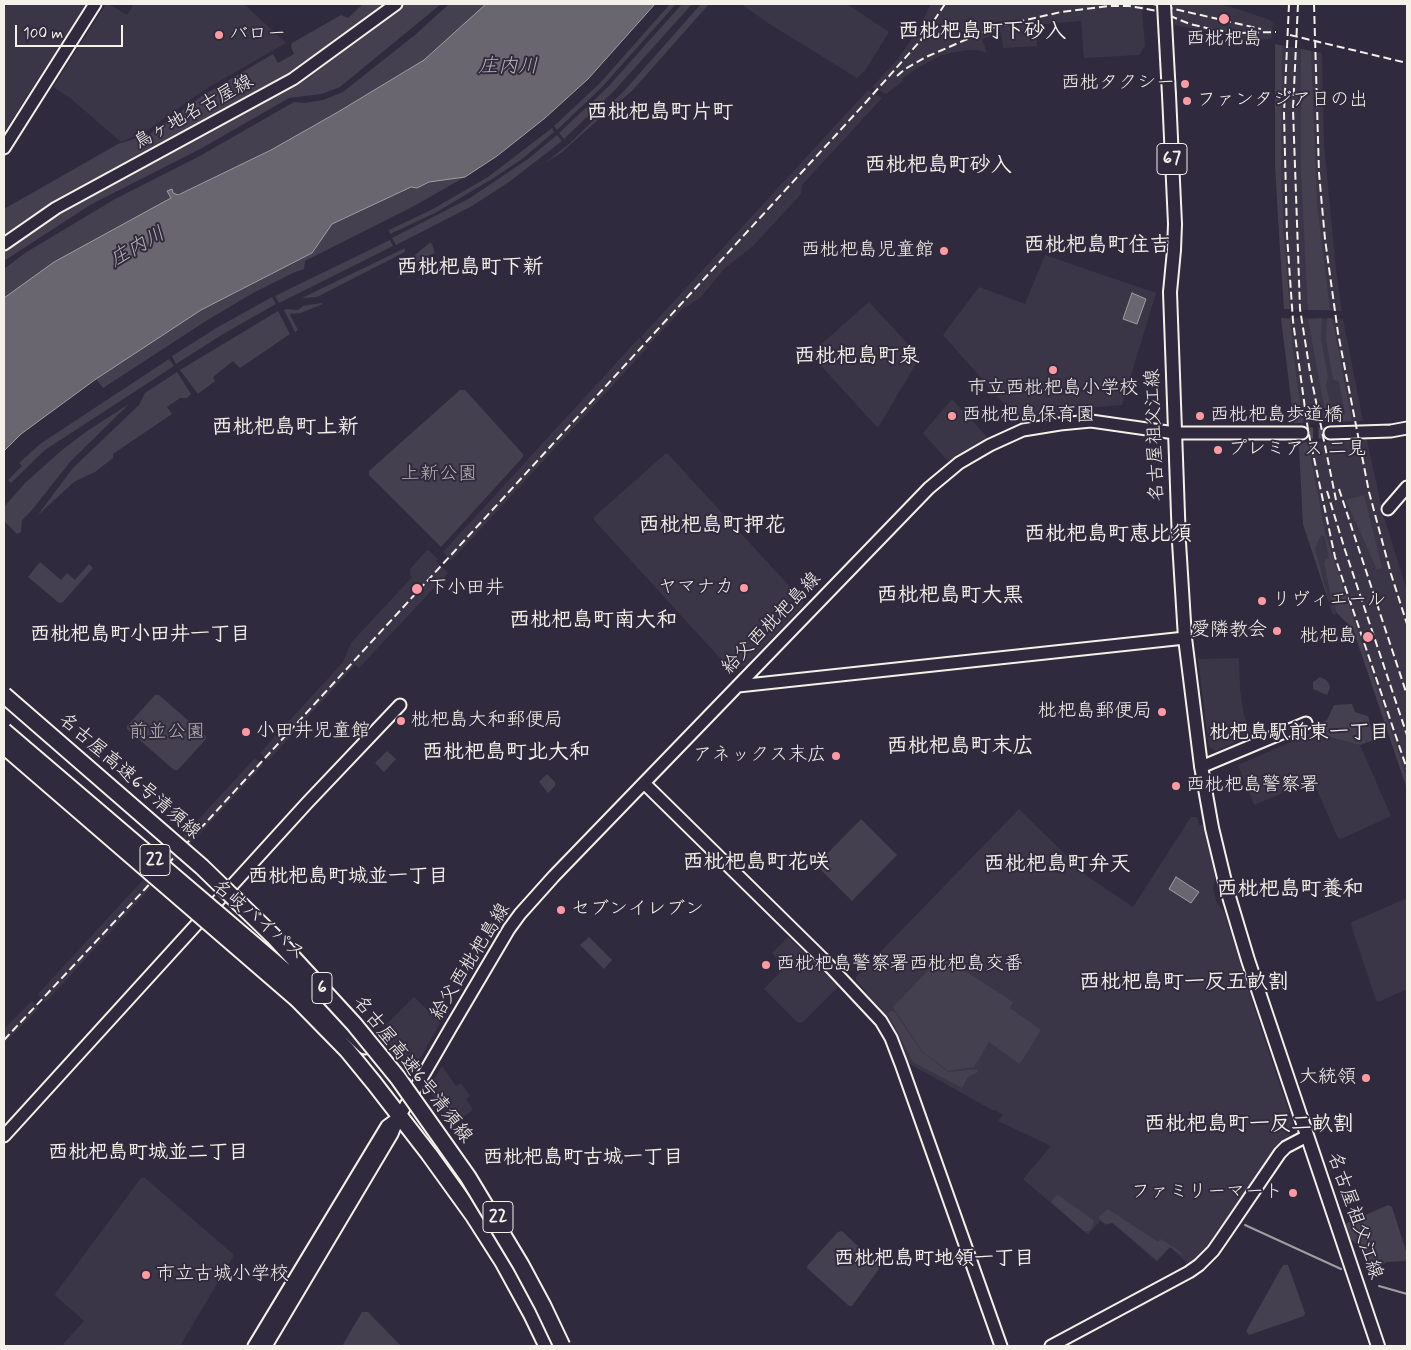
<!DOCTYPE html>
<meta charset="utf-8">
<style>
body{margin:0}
#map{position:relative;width:1411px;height:1350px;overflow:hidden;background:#2f2a3d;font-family:Mynerve,sans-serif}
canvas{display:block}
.frame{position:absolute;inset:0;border:5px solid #f4f1e8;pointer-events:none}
.scale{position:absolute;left:15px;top:25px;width:108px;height:22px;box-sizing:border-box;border:2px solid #f4f1e8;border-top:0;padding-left:6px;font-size:15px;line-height:18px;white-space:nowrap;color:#f4f1e8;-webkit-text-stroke:4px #2f2a3d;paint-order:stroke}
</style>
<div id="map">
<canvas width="1411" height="1350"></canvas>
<div class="frame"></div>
<div class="scale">100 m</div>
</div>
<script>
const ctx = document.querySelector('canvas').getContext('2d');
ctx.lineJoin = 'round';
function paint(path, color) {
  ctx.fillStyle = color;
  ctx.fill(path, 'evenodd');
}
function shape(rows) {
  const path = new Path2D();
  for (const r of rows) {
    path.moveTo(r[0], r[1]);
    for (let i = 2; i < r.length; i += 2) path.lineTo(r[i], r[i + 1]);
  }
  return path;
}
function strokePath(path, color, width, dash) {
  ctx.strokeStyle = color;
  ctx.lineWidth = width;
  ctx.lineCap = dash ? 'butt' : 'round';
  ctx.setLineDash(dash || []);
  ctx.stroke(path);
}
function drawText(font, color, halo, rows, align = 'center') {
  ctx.font = font + ' Mynerve,"Klee One",sans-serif';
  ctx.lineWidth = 4;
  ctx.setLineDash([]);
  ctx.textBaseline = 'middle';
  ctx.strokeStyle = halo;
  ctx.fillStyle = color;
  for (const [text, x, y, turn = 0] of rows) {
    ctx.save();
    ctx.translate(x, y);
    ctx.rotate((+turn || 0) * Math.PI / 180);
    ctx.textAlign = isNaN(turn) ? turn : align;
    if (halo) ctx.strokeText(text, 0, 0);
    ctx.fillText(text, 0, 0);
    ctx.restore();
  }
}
paint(shape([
 [4,4,86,4,4,132],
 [106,4,109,4,127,15,134,4,244,4,286,43,204,90,145,132,121,142,70,98,53,87],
 [741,4,847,4,889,32,866,69,857,78,768,23],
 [931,4,1144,4,1144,10,1142,10,1145,46,1139,55,1084,58,1081,21,1035,25,1037,46,1003,48,1001,33,982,39,987,53,977,50,968,50,950,53,939,56,916,69,902,79,903,81,886,94,872,87,896,61,907,46,919,27],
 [1168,4,1219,4,1237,9,1270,20,1273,23,1272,37,1270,39,1246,40,1175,25,1169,20],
 [1275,44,1322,53,1324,144,1336,270,1342,311,1284,309,1275,164],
 [868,90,882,98,802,185,801,194,753,246,724,269,700,298,686,307,685,306,649,345,641,337],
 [1045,255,1156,293,1122,405,1075,409,1021,423,943,335,979,287,1025,304],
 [869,302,920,357,879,426,877,427,810,354],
 [1281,318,1343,319,1363,421,1294,423],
 [639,338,648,347,452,560,450,560,443,552],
 [952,399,987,437,948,461,923,433],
 [1367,440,1383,514,1407,591,1407,789,1353,629,1337,613,1333,615,1303,524,1300,443],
 [665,454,668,454,804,602,802,607,745,666,728,667,594,520,594,517],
 [427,550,429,551,438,559,436,561,448,573,359,668,355,665,268,761,260,753,343,662,351,643,412,577,410,575,410,569],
 [1239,658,1240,689,1244,716,1252,733,1251,735,1216,751,1209,747,1198,659],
 [1316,731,1329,737,1360,745,1391,816,1341,839,1338,838,1314,783,1310,781,1254,805,1238,765],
 [255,758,263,765,46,1002,38,994],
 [1019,809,1087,876,1133,907,1191,817,1197,817,1199,825,1203,825,1215,877,1213,889,1217,903,1224,912,1264,1038,1294,1127,1289,1137,1276,1149,1265,1164,1210,1245,1196,1259,1188,1264,1170,1247,1157,1262,1112,1223,1106,1225,1100,1221,1088,1235,1023,1179,1051,1146,998,1121,1003,1115,995,1110,992,1110,910,1064,892,1024,856,980,856,977],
 [1405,899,1407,900,1407,989,1379,1002,1376,1000,1351,925,1352,922],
 [788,937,837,985,837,988,802,1023,798,1023,764,989,785,967,772,953],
 [414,997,440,1022,439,1025,414,1069,409,1070,379,1032],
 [32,1001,39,1008,4,1044,4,1029],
 [442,1066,456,1086,461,1083,470,1096,466,1099,473,1110,453,1124,428,1089],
 [141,1178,145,1178,233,1254,233,1257,180,1346,66,1346,63,1344,84,1321,56,1296,55,1294]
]), '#3b3647');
paint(shape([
 [363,4,388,4,289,75,4,240,4,209,118,144,150,134,202,96,273,54,278,63,294,54,291,47,292,43,341,15,348,18],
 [402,4,441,4,340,87,322,94,289,98,202,148,90,205,4,261,4,250,54,215,295,83,330,58],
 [449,4,486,4,424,60,338,112,271,150,177,195,168,191,171,198,54,262,4,298,4,269,25,253,115,199,198,157,294,102,304,103,323,100,343,92,416,34],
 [670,4,676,4,602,87,557,130,554,126,600,83],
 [682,4,692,4,614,91,564,139,559,133,607,88],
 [701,4,709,4,632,91,602,116,562,152,545,163,569,144,624,91],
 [1275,44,1282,46,1281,166,1283,227,1290,309,1284,309,1278,218,1275,164],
 [1301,49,1311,51,1317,204,1330,310,1308,310,1301,172],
 [552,128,554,132,522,159,492,179,435,213,390,234,389,230,433,209,488,177],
 [557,135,562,141,509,182,472,206,396,245,392,238,470,198,528,159],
 [465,177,414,206,305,261,304,269,293,273,253,293,206,321,103,388,96,379,201,310,312,253,332,224,411,187,417,188,429,182],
 [390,240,393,246,279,303,275,296],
 [431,242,435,253,427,256,417,265,410,266,413,271,397,278,417,253],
 [405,248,405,252,317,297,302,298],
 [272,297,276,304,223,334,176,364,172,356,218,327],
 [321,303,323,304,301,313,290,314,290,315,298,330,295,332,284,310,287,309,298,310,303,306],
 [278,311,290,334,240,368,233,361,213,377,215,381,198,394,180,370],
 [1281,318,1290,319,1296,375,1303,423,1294,423],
 [1322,318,1321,339,1328,377,1326,386,1333,415,1345,414,1339,382,1333,379,1326,340,1327,318,1332,318,1352,421,1327,422,1308,319],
 [169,359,174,366,45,450,11,483,8,480,22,466,19,463,40,444],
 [177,372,191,394,187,398,180,398,167,407,172,414,113,454,113,458,95,472,74,482,37,516,73,468,139,405,145,393],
 [460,390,465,390,523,454,523,457,441,547,369,475,369,471],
 [129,404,70,462,32,510,22,520,21,532,17,534,4,521,4,507,25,483,62,450,87,431],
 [1308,442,1325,533,1407,778,1407,789,1353,629,1337,613,1331,596,1324,563,1325,560,1329,558,1325,537,1321,535,1315,548,1329,603,1303,524,1299,447,1300,443],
 [1364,495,1382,568,1377,570,1346,500],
 [40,562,61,580,67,573,75,580,89,564,93,568,63,602,59,603,28,577],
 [1320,677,1326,680,1329,684,1330,688,1327,695,1313,689,1313,682],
 [155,695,159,695,206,736,206,739,178,770,174,770,127,729,127,726],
 [1352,704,1355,712,1368,716,1374,740,1360,745,1329,737,1316,731,1313,726,1327,720,1334,705],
 [387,751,396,759,384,772,375,763],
 [547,774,555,782,555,786,548,793,539,782],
 [861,819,897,855,852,901,816,865],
 [589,937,612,960,604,969,580,945],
 [942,956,1013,1002,1010,1008,1041,1030,1020,1064,989,1042,974,1067,948,1071,922,1051,893,1007],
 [890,1011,894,1011,921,1051,948,1072,977,1069,978,1072,968,1077,962,1088,913,1062,890,1017,888,1014],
 [1058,1195,1093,1220,1093,1225,1089,1231,1084,1231,1051,1202,1055,1196],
 [1388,1205,1392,1207,1407,1254,1407,1261,1387,1262,1372,1271,1357,1244,1350,1239,1345,1224],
 [1108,1209,1158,1242,1161,1239,1181,1252,1182,1256,1170,1247,1157,1260,1113,1223,1106,1224,1099,1219,1099,1216],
 [842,1231,878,1265,879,1269,852,1306,849,1306,807,1268,808,1265,838,1232],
 [1283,1265,1288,1265,1305,1313,1304,1316,1249,1335,1246,1331],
 [362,1312,368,1312,401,1346,342,1346]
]), '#454050');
const water = shape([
 [486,4,655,4,588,79,545,118,497,156,465,177,429,182,417,188,411,187,332,224,312,253,201,310,96,379,21,434,4,451,4,298,54,262,171,198,167,191,172,189,173,193,178,195,271,150,338,112,424,60,486,4],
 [1132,293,1146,299,1137,324,1123,319,1132,293],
 [1176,877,1199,892,1191,903,1169,889,1176,877]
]);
paint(water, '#6a6670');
strokePath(water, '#a19ea0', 1);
strokePath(shape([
 [1245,1225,1341,1269],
 [1379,1286,1407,1294]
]), '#a19ea0', 2);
strokePath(shape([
 [1302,433,1330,433]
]), '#4d4857', 11, [11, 5.5]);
const secondary = shape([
 [4,148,95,4],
 [4,244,56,208,293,79,396,4],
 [1330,433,1391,431,1407,428],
 [1388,509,1407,487],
 [738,686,1185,638],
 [1201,767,1306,723],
 [644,783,822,958,881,1021,891,1038,901,1064,1001,1346],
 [4,1136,307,803,400,705],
 [254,1346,387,1126,398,1118],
 [266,1346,392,1134,399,1117,450,1029,509,929,520,914,554,876,929,488,959,463,990,445,1023,430,1060,424,1091,421,1175,433,1302,433],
 [1051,1346,1189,1272,1199,1265,1213,1251,1220,1241,1280,1153,1286,1147,1307,1136]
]);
const primary = shape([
 [1169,95,1175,224,1174,250,1170,292,1179,542,1185,638,1201,766,1212,828,1227,890,1248,960,1378,1346]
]);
const highway = shape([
 [306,989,365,1046],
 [297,999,347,1050,374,1083,429,1154,473,1215,503,1262,532,1315,547,1346]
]);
strokePath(secondary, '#f4f1e8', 15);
strokePath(primary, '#f4f1e8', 16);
strokePath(highway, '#f4f1e8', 19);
strokePath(secondary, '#2f2a3d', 11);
strokePath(primary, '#2f2a3d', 12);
strokePath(highway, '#2f2a3d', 15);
strokePath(shape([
 [1153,4,1261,29],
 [1289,4,1284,113,1287,235,1293,321,1308,430,1335,557,1407,769],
 [1298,4,1293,109,1300,309,1310,372,1336,500],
 [1314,4,1319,173,1325,239,1338,333,1369,492,1391,574,1407,624],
 [1290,35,1407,63],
 [897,76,905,69,926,57,995,27,1061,12,1086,9,1109,6,1129,6,1158,11,1190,24,1215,30,1239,33,1276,32],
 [1339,489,1407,695],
 [1327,491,1345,550,1407,735],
 [4,1040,145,889,867,101,921,40,945,4]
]), '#f4f1e8', 2, [8, 4]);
const primaryBridge = shape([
 [1164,4,1169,95]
]);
const highwayBridge = shape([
 [4,695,202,867,273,936,354,1024,398,1078,468,1177,521,1265,543,1306,562,1346],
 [4,731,306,989],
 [4,746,297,999]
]);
strokePath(primaryBridge, '#f4f1e8', 16, []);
strokePath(highwayBridge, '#f4f1e8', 19, []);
strokePath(primaryBridge, '#2f2a3d', 12);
strokePath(highwayBridge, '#2f2a3d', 15);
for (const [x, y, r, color] of [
 [1224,19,6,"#ff9aa2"],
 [219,35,5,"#ff9aa2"],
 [1185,84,5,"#ff9aa2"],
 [1187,101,5,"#ff9aa2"],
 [944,251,5,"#ff9aa2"],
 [1053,370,5,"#ff9aa2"],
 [952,416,5,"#ff9aa2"],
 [1200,416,5,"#ff9aa2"],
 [1218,450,5,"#ff9aa2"],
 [744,588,5,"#ff9aa2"],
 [417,589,6,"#ff9aa2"],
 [1262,601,5,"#ff9aa2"],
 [1277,631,5,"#ff9aa2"],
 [1368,637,6,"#ff9aa2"],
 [1162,712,5,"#ff9aa2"],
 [401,721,5,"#ff9aa2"],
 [246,732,5,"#ff9aa2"],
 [836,756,5,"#ff9aa2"],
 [1176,786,5,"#ff9aa2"],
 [561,910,5,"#ff9aa2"],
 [766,965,5,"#ff9aa2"],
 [1366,1078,5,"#ff9aa2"],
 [1293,1193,5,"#ff9aa2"],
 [146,1275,5,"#ff9aa2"]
]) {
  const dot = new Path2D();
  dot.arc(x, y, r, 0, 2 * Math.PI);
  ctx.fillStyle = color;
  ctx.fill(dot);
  strokePath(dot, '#2f2a3d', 2);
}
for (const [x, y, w] of [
 [1172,159,30],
 [155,860,30],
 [322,988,20],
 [498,1217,30]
]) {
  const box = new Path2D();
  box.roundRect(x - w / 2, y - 15.5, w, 31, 4);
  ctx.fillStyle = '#2f2a3d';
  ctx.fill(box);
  strokePath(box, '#f4f1e8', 1);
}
drawText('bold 18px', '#f4f1e8', null, [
 ["67",1172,159],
 ["22",155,860],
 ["6",322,988],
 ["22",498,1217]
]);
drawText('19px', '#f4f1e8', '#2f2a3d', [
 ["バロー",229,35],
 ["西枇杷島",1224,40,"center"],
 ["西枇タクシー",1175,84,"right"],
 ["ファンタジア日の出",1197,101],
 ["西枇杷島児童館",934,251,"right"],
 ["市立西枇杷島小学校",1053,389,"center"],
 ["西枇杷島保育園",962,416],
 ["西枇杷島歩道橋",1210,416],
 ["プレミアス 二見",1228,450],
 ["ヤマナカ",734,588,"right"],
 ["下小田井",428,589],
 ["リヴィエール",1272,601],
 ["愛隣教会",1267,631,"right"],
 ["枇杷島",1357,637,"right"],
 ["枇杷島郵便局",1152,712,"right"],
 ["枇杷島大和郵便局",411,721],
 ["小田井児童館",256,732],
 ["アネックス末広",826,756,"right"],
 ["西枇杷島警察署",1186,786],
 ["セブンイレブン",571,910],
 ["西枇杷島警察署西枇杷島交番",776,965],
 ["大統領",1356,1078,"right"],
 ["ファミリーマート",1283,1193,"right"],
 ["市立古城小学校",156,1275]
], 'left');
drawText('19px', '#f4f1e8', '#2f2a3d', [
 ["鳥ヶ地名古屋線",194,113,-29],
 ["名古屋祖父江線",1156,435,-92],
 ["給父西枇杷島線",772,624,-46],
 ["名古屋高速6号清須線",129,777,41],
 ["名岐バイパス",258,921,40],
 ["給父西枇杷島線",471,962,-58],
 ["名古屋高速6号清須線",412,1070,52],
 ["名古屋祖父江線",1354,1216,71]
]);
drawText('19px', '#b7b3b3', '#2f2a3d', [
 ["上新公園",439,475],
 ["前並公園",167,733]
]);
drawText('italic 20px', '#b6b2b2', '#2f2a3d', [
 ["庄内川",508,68],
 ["庄内川",138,248,-30]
]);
drawText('bold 20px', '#f4f1e8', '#2f2a3d', [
 ["西枇杷島町小田井一丁目",140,636],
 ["枇杷島駅前東一丁目",1299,734],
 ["西枇杷島町城並一丁目",348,878],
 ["西枇杷島町城並二丁目",148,1154],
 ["西枇杷島町古城一丁目",583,1159],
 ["西枇杷島町地領一丁目",934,1260]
]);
drawText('bold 21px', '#f4f1e8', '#2f2a3d', [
 ["西枇杷島町下砂入",982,33],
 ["西枇杷島町片町",660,114],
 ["西枇杷島町砂入",938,167],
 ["西枇杷島町住吉",1097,247],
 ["西枇杷島町下新",470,269],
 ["西枇杷島町泉",857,358],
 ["西枇杷島町上新",285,429],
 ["西枇杷島町押花",712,527],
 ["西枇杷島町恵比須",1108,536],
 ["西枇杷島町大黒",950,597],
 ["西枇杷島町南大和",593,622],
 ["西枇杷島町末広",960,748],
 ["西枇杷島町北大和",506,754],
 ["西枇杷島町花咲",756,864],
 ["西枇杷島町弁天",1057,866],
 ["西枇杷島町養和",1290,891],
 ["西枇杷島町一反五畝割",1184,984],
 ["西枇杷島町一反二畝割",1249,1126]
]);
</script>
